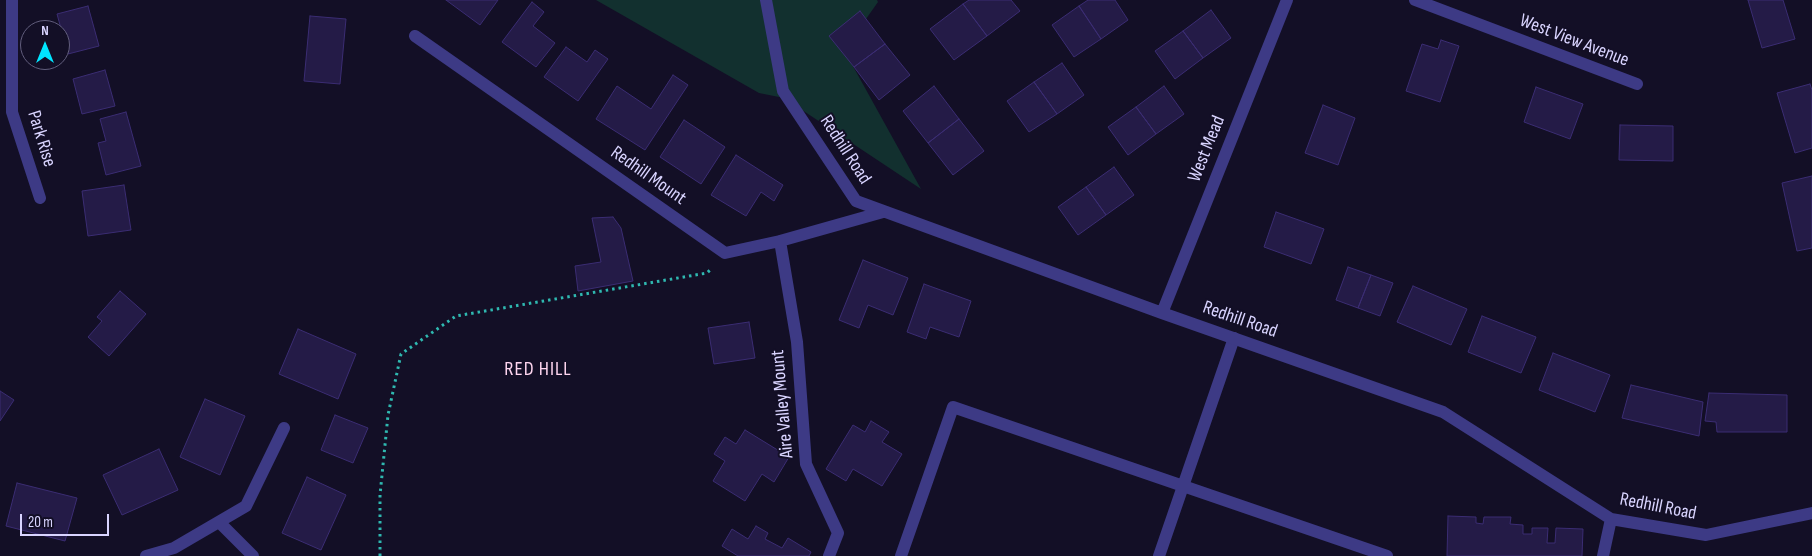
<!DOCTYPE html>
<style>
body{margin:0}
#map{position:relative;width:1812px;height:556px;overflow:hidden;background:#130f26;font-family:"Sofia Sans Condensed",sans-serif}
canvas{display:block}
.north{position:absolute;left:20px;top:20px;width:50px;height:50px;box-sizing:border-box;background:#130f26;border:1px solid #625e7d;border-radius:50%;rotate:0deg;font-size:14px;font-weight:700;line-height:20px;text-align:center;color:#d9d4ff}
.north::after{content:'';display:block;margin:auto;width:18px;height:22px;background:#00e5ff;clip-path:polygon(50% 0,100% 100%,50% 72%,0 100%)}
.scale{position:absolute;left:20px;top:514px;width:89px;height:22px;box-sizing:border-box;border:2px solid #d9d4ff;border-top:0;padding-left:6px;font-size:15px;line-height:18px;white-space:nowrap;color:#d9d4ff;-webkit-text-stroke:4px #130f26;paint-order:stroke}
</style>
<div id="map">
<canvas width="1812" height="556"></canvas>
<div class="north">N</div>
<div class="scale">20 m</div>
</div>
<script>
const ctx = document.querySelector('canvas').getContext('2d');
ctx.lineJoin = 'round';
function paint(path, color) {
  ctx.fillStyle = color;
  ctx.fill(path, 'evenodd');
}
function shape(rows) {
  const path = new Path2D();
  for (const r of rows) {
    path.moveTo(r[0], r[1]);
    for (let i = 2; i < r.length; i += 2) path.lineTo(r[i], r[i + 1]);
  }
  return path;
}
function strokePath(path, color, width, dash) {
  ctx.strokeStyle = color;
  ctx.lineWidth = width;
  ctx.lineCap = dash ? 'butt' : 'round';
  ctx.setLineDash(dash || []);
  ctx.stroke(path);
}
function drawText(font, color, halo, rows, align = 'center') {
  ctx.font = font + ' "Sofia Sans Condensed",sans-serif';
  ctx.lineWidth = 4;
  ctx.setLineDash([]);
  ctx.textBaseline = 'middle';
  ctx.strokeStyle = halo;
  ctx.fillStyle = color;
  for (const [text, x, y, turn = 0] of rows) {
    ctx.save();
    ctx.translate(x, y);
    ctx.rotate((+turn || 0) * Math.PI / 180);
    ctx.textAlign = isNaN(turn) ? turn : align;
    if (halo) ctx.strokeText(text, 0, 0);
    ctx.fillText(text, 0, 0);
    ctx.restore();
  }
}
paint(shape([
 [596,0,877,0,878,2,844,50,921,189,784,98,759,93]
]), '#12302f');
const building = shape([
 [446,0,498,0,480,25,446,0],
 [969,0,1011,0,1020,11,987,36,963,4,969,0],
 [1088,0,1115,0,1128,20,1101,39,1079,6,1088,0],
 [1748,0,1783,0,1795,39,1762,48,1748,0],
 [532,2,544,12,533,26,555,43,536,67,502,42,532,2],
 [963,4,987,36,954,60,930,29,963,4],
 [88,6,99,46,68,54,57,14,88,6],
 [1079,6,1101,39,1074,57,1052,25,1079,6],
 [1211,10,1231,38,1203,58,1183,31,1211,10],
 [860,11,885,44,854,67,829,36,860,11],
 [310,16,346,19,340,84,304,81,310,16],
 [1183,31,1203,58,1175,79,1155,51,1183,31],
 [1441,40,1459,46,1440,102,1406,91,1422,44,1438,49,1441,40],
 [885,44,910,75,879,100,854,67,885,44],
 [566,47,587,62,595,50,608,59,578,101,544,77,566,47],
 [1062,63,1084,95,1057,114,1034,82,1062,63],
 [105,70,115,106,82,114,73,79,105,70],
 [673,75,688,85,645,150,596,119,617,86,651,109,673,75],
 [1034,82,1057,114,1029,132,1007,101,1034,82],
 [1810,84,1812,90,1812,148,1795,153,1777,93,1810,84],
 [934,86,959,119,928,143,903,111,934,86],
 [1164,86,1184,114,1156,134,1136,107,1164,86],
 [1536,87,1583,104,1570,139,1524,122,1536,87],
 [1323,105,1355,118,1338,165,1305,153,1323,105],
 [1136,107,1156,134,1128,155,1108,127,1136,107],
 [126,112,141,166,106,175,98,143,106,141,100,119,126,112],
 [959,119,984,151,953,175,928,143,959,119],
 [684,120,725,147,701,184,660,157,684,120],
 [1620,125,1673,126,1673,161,1619,160,1620,125],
 [736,155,783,185,774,201,761,192,746,216,711,195,736,155],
 [1114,167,1134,195,1106,215,1086,187,1114,167],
 [1812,176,1812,248,1797,251,1782,183,1812,176],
 [124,185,131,230,88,236,82,191,124,185],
 [1086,187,1106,215,1078,235,1058,207,1086,187],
 [1276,212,1324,229,1311,264,1264,247,1276,212],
 [613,217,621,228,633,281,578,291,575,266,601,262,592,218,613,217],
 [863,260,908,278,893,315,868,305,859,328,839,320,863,260],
 [1348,267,1371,275,1358,308,1336,300,1348,267],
 [1371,275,1393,283,1380,316,1358,308,1371,275],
 [924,284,971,301,959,337,930,327,926,339,907,332,924,284],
 [1413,286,1467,309,1451,345,1397,322,1413,286],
 [120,291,146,314,109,356,88,337,102,321,97,317,120,291],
 [1482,316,1536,337,1521,373,1468,352,1482,316],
 [749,322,755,358,714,364,708,328,749,322],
 [298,329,356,354,338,399,279,374,298,329],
 [1553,353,1610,375,1595,412,1539,390,1553,353],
 [1631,385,1703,402,1699,436,1622,418,1631,385],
 [0,391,14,400,0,421,0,391],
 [1709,393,1787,395,1787,432,1717,432,1716,422,1705,421,1709,393],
 [205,399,245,416,220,475,180,457,205,399],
 [335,415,368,428,353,463,321,450,335,415],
 [871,421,889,432,882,442,902,454,882,486,853,469,846,481,826,469,853,425,865,432,871,421],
 [745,430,789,457,774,482,762,474,745,501,713,481,725,461,714,454,725,437,736,444,745,430],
 [159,449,178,490,122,515,103,475,159,449],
 [307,477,346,495,321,550,282,533,307,477],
 [17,483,77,498,65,541,6,526,17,483],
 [1448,516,1476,517,1476,523,1483,524,1484,517,1511,517,1510,524,1523,525,1523,534,1532,534,1532,528,1548,528,1547,543,1555,543,1556,528,1583,529,1582,556,1447,556,1448,516],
 [756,526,768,533,765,539,782,548,788,538,811,552,809,556,738,556,722,546,732,529,748,539,756,526]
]);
paint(building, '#241b47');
strokePath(building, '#3b2d73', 1);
strokePath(shape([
 [380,556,380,495,388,415,401,354,456,316,707,273,711,269]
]), '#2fb8b0', 3, [2.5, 4]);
strokePath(shape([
 [901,556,953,407,1387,556],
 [1159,556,1234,338]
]), '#3d3a85', 12);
strokePath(shape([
 [12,0,12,112,40,198],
 [766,0,783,91,856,201,1162,313,1443,412,1611,519,1706,535,1812,513],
 [1415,0,1637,84],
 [415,36,725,253,780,241,883,212],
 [780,241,797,342,806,464,838,533,829,556],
 [1162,313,1287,0],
 [219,522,253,556],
 [146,556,174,548,246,506,284,428],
 [1603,556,1611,519]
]), '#3d3a85', 12);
drawText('19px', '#d9d4ff', '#130f26', [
 ["West View Avenue",1574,41,21],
 ["Park Rise",41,139,73],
 ["West Mead",1207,149,-68],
 ["Redhill Road",845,150,57],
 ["Redhill Mount",648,176,35],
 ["Redhill Road",1240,320,19],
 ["Aire Valley Mount",783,404,-95],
 ["Redhill Road",1658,507,11]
]);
ctx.letterSpacing = '1px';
drawText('20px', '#ffd6f0', '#130f26', [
 ["RED HILL",538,370]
]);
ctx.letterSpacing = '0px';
</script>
